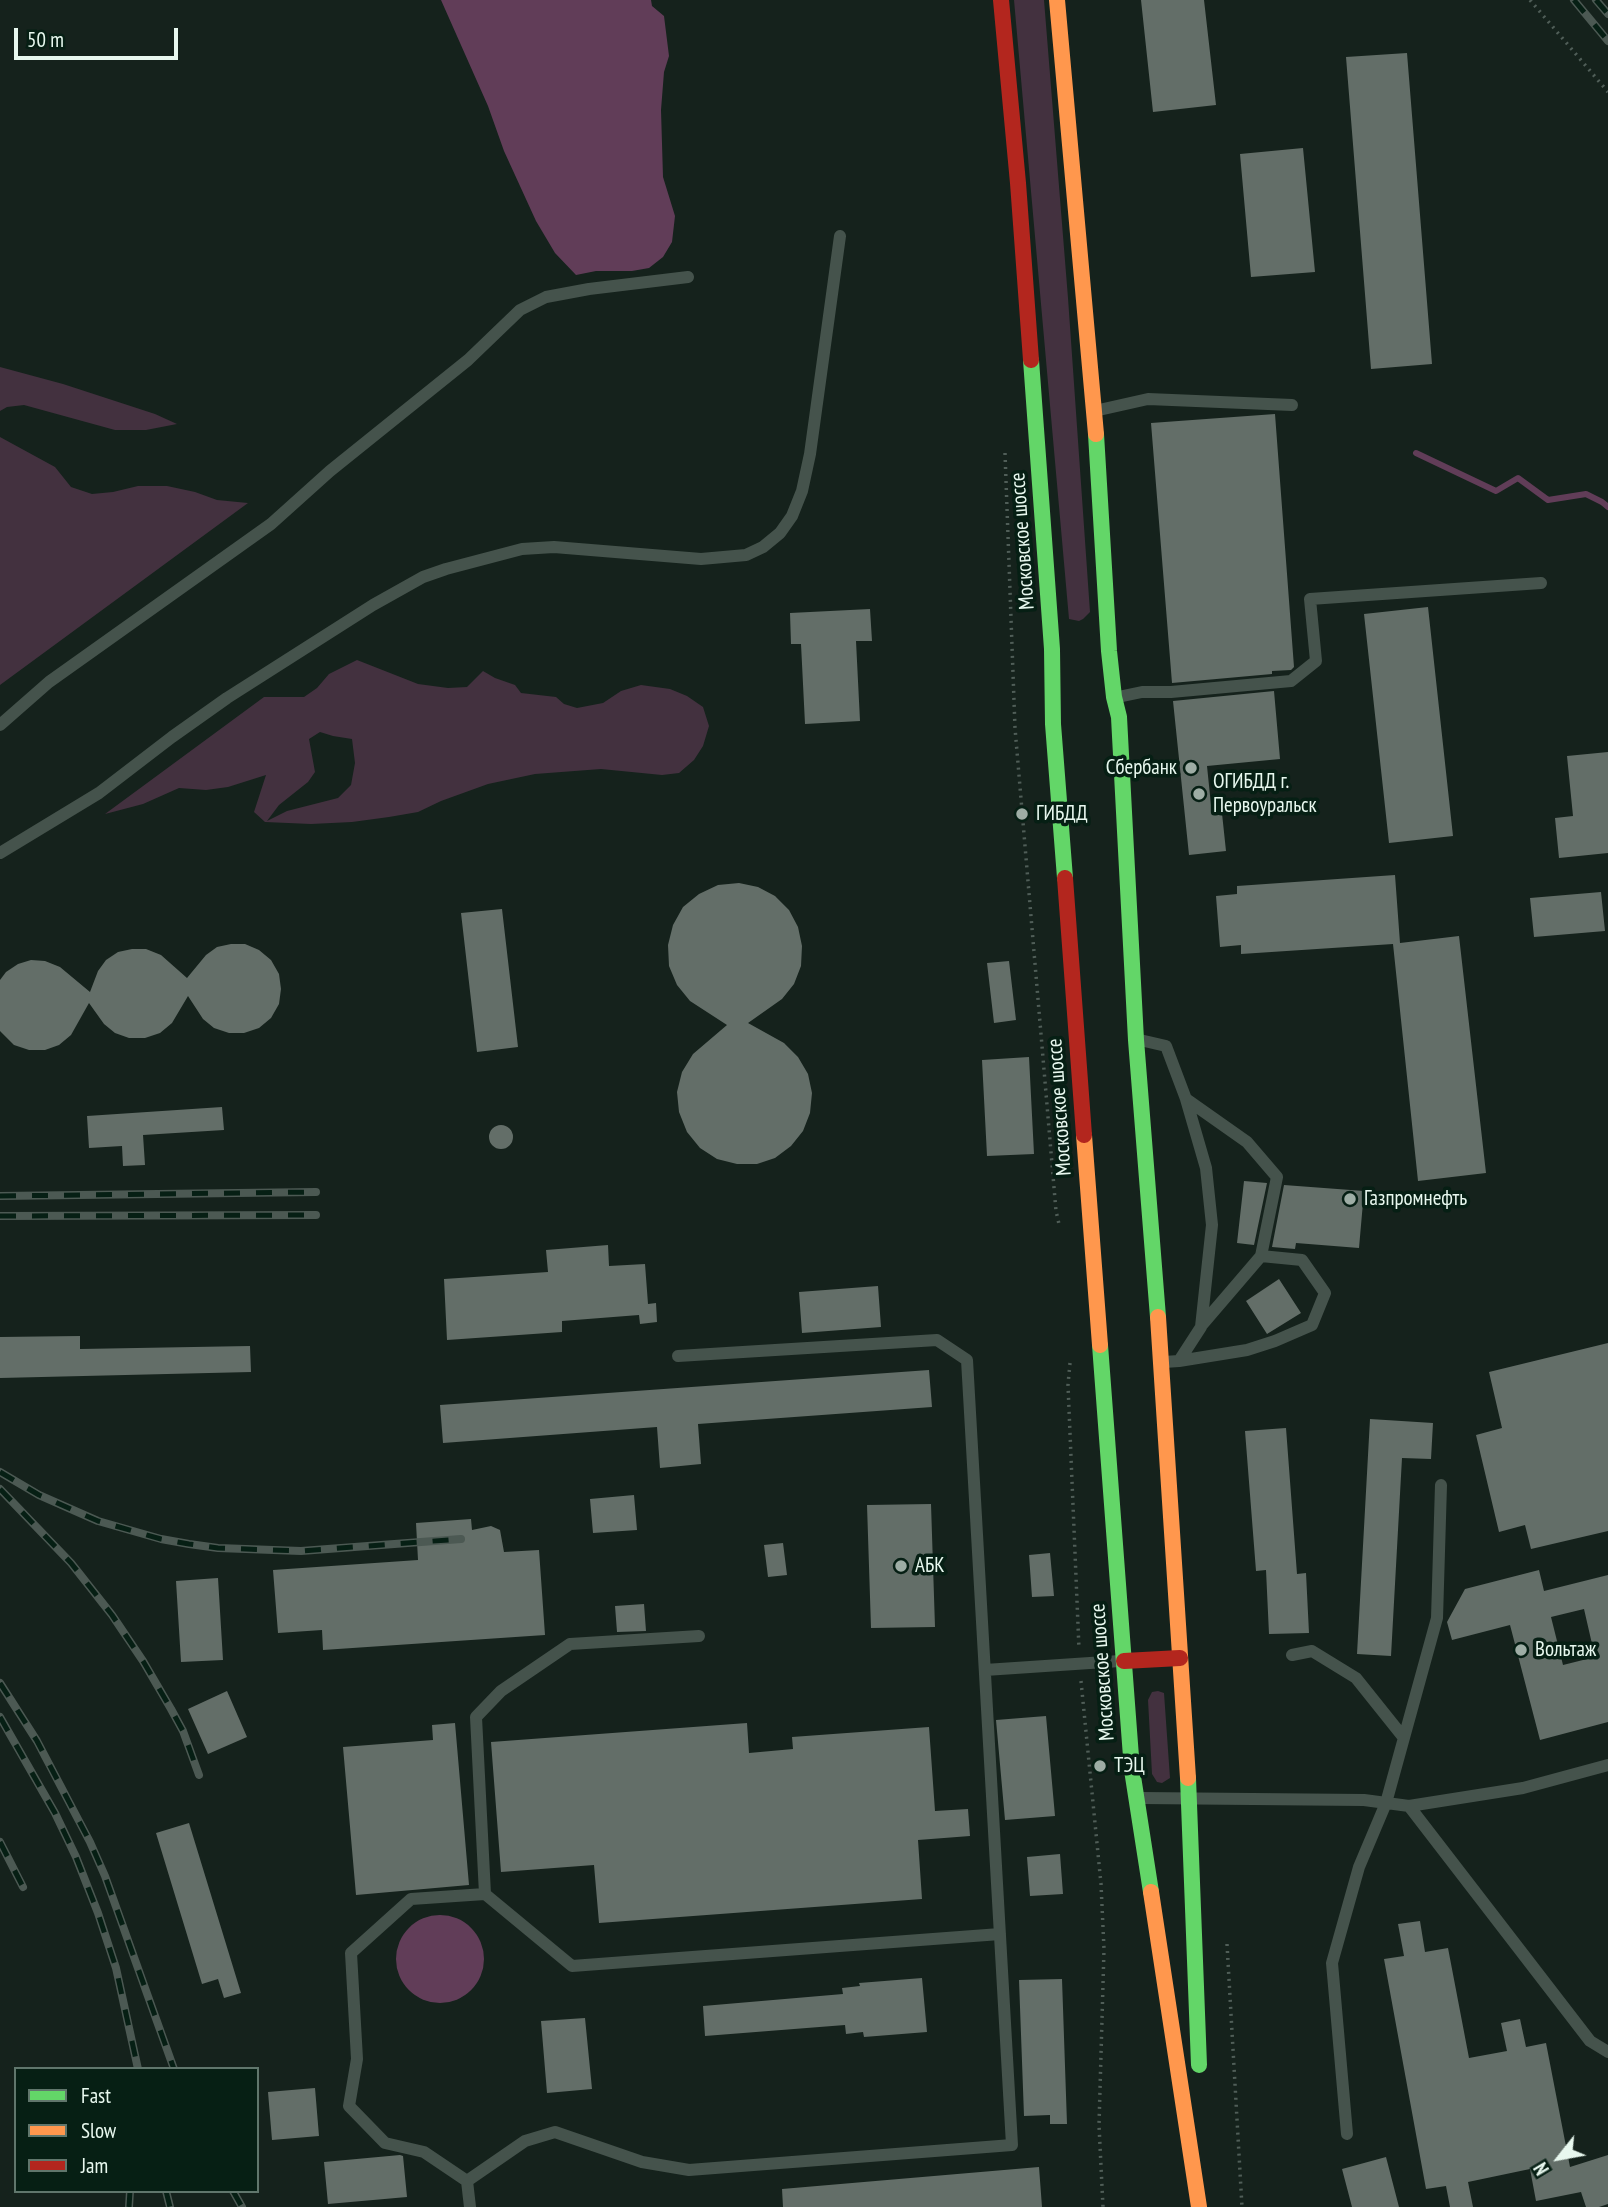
<!DOCTYPE html>
<meta charset="utf-8">
<style>
body{margin:0}
#map{position:relative;width:1608px;height:2207px;overflow:hidden;background:#15221c;font-family:"PT Sans Narrow",sans-serif}
canvas{display:block}
.legend{position:absolute;left:14px;top:2067px;width:245px;height:126px;box-sizing:border-box;background:#061f14;border:2px solid #60766c;margin:0;padding:9px 12px;list-style:none;font-size:21px;color:#e8f8ef}
.legend li{display:flex;align-items:center;gap:14px;height:35px}
.legend b{width:35px;border:2px solid #60766c}
.north{position:absolute;left:1524px;top:2123px;width:70px;height:70px;-webkit-text-stroke:5px #061f14;paint-order:stroke;rotate:239deg;font-size:19px;font-weight:700;line-height:28px;text-align:center;color:#e8f8ef}
.north::after{content:'';display:block;margin:auto;width:24px;height:32px;background:#e8f8ef;clip-path:polygon(50% 0,100% 100%,50% 72%,0 100%)}
.scale{position:absolute;left:14px;top:28px;width:164px;height:32px;box-sizing:border-box;border:4px solid #e8f8ef;border-top:0;padding-left:9px;font-size:21px;line-height:24px;white-space:nowrap;color:#e8f8ef;-webkit-text-stroke:5px #061f14;paint-order:stroke}
</style>
<div id="map">
<canvas width="1608" height="2207"></canvas>
<ul class="legend">
<li><b style="height:9px;background:#63d668"></b>Fast</li>
<li><b style="height:9px;background:#ff974d"></b>Slow</li>
<li><b style="height:9px;background:#b3261e"></b>Jam</li>
</ul>
<div class="north">N</div>
<div class="scale">50 m</div>
</div>
<script>
const ctx = document.querySelector('canvas').getContext('2d');
ctx.lineJoin = 'round';
function paint(path, color) {
  ctx.fillStyle = color;
  ctx.fill(path, 'evenodd');
}
function shape(rows) {
  const path = new Path2D();
  for (const r of rows) {
    if (r.length === 3) {
      path.moveTo(r[0] + r[2], r[1]);
      path.arc(r[0], r[1], r[2], 0, 2 * Math.PI);
      continue;
    }
    path.moveTo(r[0], r[1]);
    for (let i = 2; i < r.length; i += 2) path.lineTo(r[i], r[i + 1]);
  }
  return path;
}
function strokePath(path, color, width, dash) {
  ctx.strokeStyle = color;
  ctx.lineWidth = width;
  ctx.lineCap = dash ? 'butt' : 'round';
  ctx.setLineDash(dash || []);
  ctx.stroke(path);
}
function drawText(font, color, halo, rows, align = 'center') {
  ctx.font = font + ' "PT Sans Narrow",sans-serif';
  ctx.lineWidth = 7;
  ctx.setLineDash([]);
  ctx.textBaseline = 'middle';
  ctx.strokeStyle = halo;
  ctx.fillStyle = color;
  for (const [text, x, y, turn = 0] of rows) {
    ctx.save();
    ctx.translate(x, y);
    ctx.rotate((+turn || 0) * Math.PI / 180);
    ctx.textAlign = isNaN(turn) ? turn : align;
    if (halo) ctx.strokeText(text, 0, 0);
    ctx.fillText(text, 0, 0);
    ctx.restore();
  }
}
paint(shape([
 [1014,0,1044,0,1068,298,1090,612,1083,619,1079,621,1069,619],
 [0,367,63,384,155,414,177,424,146,430,115,430,24,405,7,407,0,411],
 [0,437,55,467,71,487,92,494,113,492,138,486,167,486,195,492,217,500,248,503,0,685],
 [357,660,418,684,448,688,467,687,483,671,495,678,515,685,521,693,556,697,564,704,577,708,603,703,621,691,641,685,670,689,687,696,703,707,709,726,703,746,694,760,679,773,662,775,601,769,535,774,488,784,441,801,418,812,389,817,352,822,311,824,265,822,254,812,266,775,228,787,206,790,179,788,143,804,105,814,264,697,304,697,317,688,329,674],
 [320,732,333,736,352,739,355,763,351,785,338,798,287,811,267,821,279,805,308,782,315,772,309,739],
 [1158,1691,1164,1693,1170,1778,1162,1783,1157,1782,1152,1774,1148,1700,1152,1692]
]), '#43313f');
paint(shape([
 [441,0,651,0,652,6,664,16,669,56,664,72,661,110,663,177,675,216,672,242,663,257,649,268,632,271,596,271,576,275,555,253,536,221,504,151,488,106],
 [440,1959,44]
]), '#613d58');
strokePath(shape([
 [1416,453,1496,491,1518,478,1548,500,1586,494,1602,502,1608,507]
]), '#613d58', 6);
paint(shape([
 [1141,0,1204,0,1216,105,1153,112],
 [1407,53,1432,364,1371,369,1346,57],
 [1303,148,1315,272,1251,277,1240,154],
 [1275,414,1294,667,1291,670,1272,671,1272,674,1172,683,1151,423],
 [1428,607,1453,836,1389,843,1364,614],
 [870,609,872,641,856,641,860,721,805,724,801,644,791,644,790,613],
 [1274,691,1280,759,1207,766,1211,805,1221,804,1226,851,1189,855,1173,701],
 [1608,752,1608,853,1559,858,1555,818,1573,816,1567,756],
 [1395,875,1400,943,1459,936,1486,1173,1418,1181,1393,944,1241,954,1241,945,1220,947,1216,896,1237,894,1237,886],
 [739,883,758,887,775,896,789,910,798,927,802,946,801,966,794,984,782,999,748,1023,784,1043,798,1057,808,1074,812,1093,810,1113,803,1131,791,1146,775,1158,757,1164,737,1164,717,1159,700,1148,687,1132,679,1112,677,1092,682,1072,693,1054,727,1025,690,1001,677,985,669,966,668,945,673,925,683,907,699,894,718,885],
 [1601,892,1605,931,1534,937,1530,898],
 [502,909,518,1047,477,1052,461,913],
 [231,944,245,944,259,950,271,960,279,974,281,989,279,1004,271,1018,259,1028,244,1033,229,1033,214,1028,203,1019,188,996,172,1023,160,1033,145,1038,129,1038,115,1033,104,1024,89,1003,71,1035,59,1045,45,1050,29,1050,14,1045,0,1031,0,980,6,972,18,964,31,960,45,961,60,967,90,992,98,971,106,960,118,952,132,949,146,949,161,955,187,978,206,955,217,947],
 [1009,961,1016,1020,994,1023,987,963],
 [1029,1057,1034,1154,987,1156,982,1060],
 [222,1107,224,1130,143,1135,145,1165,123,1166,122,1146,89,1148,87,1116],
 [501,1137,12],
 [1244,1181,1267,1183,1254,1245,1237,1243],
 [1284,1185,1364,1191,1359,1248,1296,1243,1295,1249,1272,1247],
 [608,1245,609,1266,645,1264,648,1304,656,1303,657,1322,640,1324,639,1315,562,1321,562,1332,447,1340,444,1279,548,1272,546,1250],
 [1279,1279,1301,1313,1267,1334,1246,1301],
 [878,1286,881,1327,802,1333,799,1292],
 [80,1336,80,1349,250,1346,251,1372,0,1378,0,1337],
 [1608,1343,1608,1531,1531,1549,1525,1525,1499,1532,1476,1435,1502,1428,1489,1372],
 [929,1370,932,1407,698,1424,701,1464,660,1468,657,1427,443,1443,440,1405],
 [1370,1419,1433,1423,1431,1459,1402,1458,1391,1656,1357,1654],
 [1286,1428,1297,1574,1306,1573,1309,1633,1269,1634,1266,1570,1256,1571,1245,1431],
 [634,1495,637,1530,593,1533,590,1499],
 [931,1504,935,1627,871,1628,867,1505],
 [471,1519,472,1530,491,1526,500,1530,504,1552,539,1550,545,1635,323,1650,322,1630,278,1633,273,1570,418,1560,416,1523],
 [783,1543,787,1575,768,1577,764,1545],
 [1050,1553,1054,1596,1032,1597,1029,1555],
 [1539,1570,1544,1591,1608,1575,1608,1722,1540,1740,1510,1625,1452,1640,1447,1622,1465,1589],
 [1584,1609,1595,1657,1563,1665,1551,1617],
 [218,1578,223,1660,181,1662,176,1581],
 [644,1604,646,1631,617,1632,615,1606],
 [227,1691,247,1737,208,1754,188,1709],
 [1046,1716,1055,1816,1005,1820,996,1720],
 [455,1723,469,1885,356,1895,343,1747,433,1740,432,1725],
 [747,1723,749,1753,793,1749,792,1737,929,1727,935,1811,968,1809,970,1836,918,1840,922,1899,599,1923,594,1865,501,1872,491,1742],
 [189,1823,241,1993,224,1998,218,1979,202,1984,156,1833],
 [1060,1854,1063,1894,1030,1896,1027,1857],
 [1420,1921,1425,1952,1448,1948,1469,2058,1507,2051,1501,2023,1520,2019,1526,2047,1546,2043,1570,2167,1608,2155,1608,2204,1599,2207,1586,2207,1581,2192,1536,2201,1530,2169,1468,2182,1473,2207,1450,2207,1446,2186,1426,2189,1384,1959,1404,1956,1398,1924],
 [922,1978,927,2032,864,2037,863,2032,846,2034,845,2025,705,2036,703,2006,843,1994,842,1988,860,1986,859,1983],
 [1062,1979,1067,2124,1050,2124,1050,2115,1024,2116,1019,1980],
 [585,2018,592,2089,547,2093,541,2021],
 [315,2088,319,2136,272,2140,268,2092],
 [400,2155,403,2156,407,2197,328,2204,324,2162],
 [1386,2157,1399,2207,1352,2207,1342,2169],
 [1039,2167,1042,2207,783,2207,782,2189]
]), '#636e68');
strokePath(shape([
 [1530,0,1608,92],
 [1005,453,1015,728,1056,1211,1059,1224],
 [1070,1363,1068,1385,1079,1649],
 [1081,1681,1101,1884,1104,1949,1099,2125,1103,2207],
 [1227,1944,1242,2207]
]), '#505e58', 3.5, [2, 5]);
strokePath(shape([
 [1099,410,1148,399,1292,405],
 [1118,697,1142,692,1171,692,1291,681,1316,661,1310,599,1541,583],
 [0,725,49,682,271,524,330,471,468,360,520,310,546,297,589,289,688,277],
 [0,853,99,793,172,737,227,698,373,605,423,577,446,569,522,549,554,547,701,559,746,555,763,547,780,533,792,516,802,491,810,454,840,236],
 [1140,1040,1166,1046,1186,1099,1206,1168,1212,1225,1201,1327,1179,1361,1164,1362],
 [1186,1099,1247,1142,1277,1177,1261,1256,1201,1326],
 [1179,1361,1247,1350,1275,1341,1312,1325,1325,1293,1302,1260,1261,1256],
 [1292,1655,1312,1651,1356,1678,1404,1738],
 [985,1670,1120,1661],
 [1141,1798,1364,1800,1409,1806,1590,2041,1608,2052],
 [1409,1806,1523,1788,1608,1765],
 [485,1894,572,1966,1000,1934],
 [1347,2134,1332,1963,1359,1867,1386,1803,1437,1618,1441,1485],
 [467,2181,424,2152,385,2143,349,2106,357,2059,351,1953,411,1899,485,1894,476,1717,501,1691,570,1644,699,1636],
 [470,2207,467,2181,525,2141,555,2132,642,2162,689,2170,1012,2145,967,1360,937,1340,678,1356]
]), '#45534c', 12);
strokePath(shape([
 [1031,360,1052,649,1053,724,1065,878],
 [1096,434,1109,651,1114,697,1119,717,1136,1040,1158,1317],
 [1100,1345,1132,1770,1151,1892],
 [1188,1778,1199,2065]
]), '#63d668', 16);
strokePath(shape([
 [1057,0,1096,434],
 [1084,1135,1100,1345],
 [1158,1317,1188,1778],
 [1151,1892,1199,2207]
]), '#ff974d', 16);
strokePath(shape([
 [1001,0,1018,183,1031,360],
 [1065,878,1084,1135],
 [1124,1661,1180,1658]
]), '#b3261e', 16);
const rail = shape([
 [1574,0,1608,41],
 [1596,0,1608,14],
 [0,1196,316,1192],
 [0,1216,316,1215],
 [0,1472,39,1495,98,1521,161,1539,189,1544,218,1548,301,1551,461,1539],
 [0,1489,71,1563,112,1615,143,1661,171,1709,183,1731,199,1775],
 [0,1683,37,1741,90,1842,105,1876,174,2069],
 [0,1717,55,1813,76,1857,98,1913,116,1968,138,2069],
 [0,1842,23,1887],
 [166,2191,170,2207],
 [233,2191,242,2207],
 [129,2207,130,2191]
]);
strokePath(rail, '#4c5953', 8);
strokePath(rail, '#061f14', 5, [16]);
for (const [x, y, r, color] of [
 [1191,768,7,"#9eada5"],
 [1199,794,7,"#9eada5"],
 [1022,814,7,"#9eada5"],
 [1350,1199,7,"#9eada5"],
 [901,1566,7,"#9eada5"],
 [1521,1650,7,"#9eada5"],
 [1100,1766,7,"#9eada5"]
]) {
  const dot = new Path2D();
  dot.arc(x, y, r, 0, 2 * Math.PI);
  ctx.fillStyle = color;
  ctx.fill(dot);
  strokePath(dot, '#061f14', 2.5);
}
drawText('21px', '#e8f8ef', '#061f14', [
 ["Московское шоссе",1023,541,-94],
 ["Московское шоссе",1060,1107,-94],
 ["Московское шоссе",1103,1672,-94]
]);
drawText('21px', '#e8f8ef', '#061f14', [
 ["Сбербанк",1177,768,"right"],
 ["ОГИБДД г.",1213,782],
 ["Первоуральск",1213,806],
 ["ГИБДД",1036,814],
 ["Газпромнефть",1364,1199],
 ["АБК",915,1566],
 ["Вольтаж",1535,1650],
 ["ТЭЦ",1114,1766]
], 'left');
</script>
